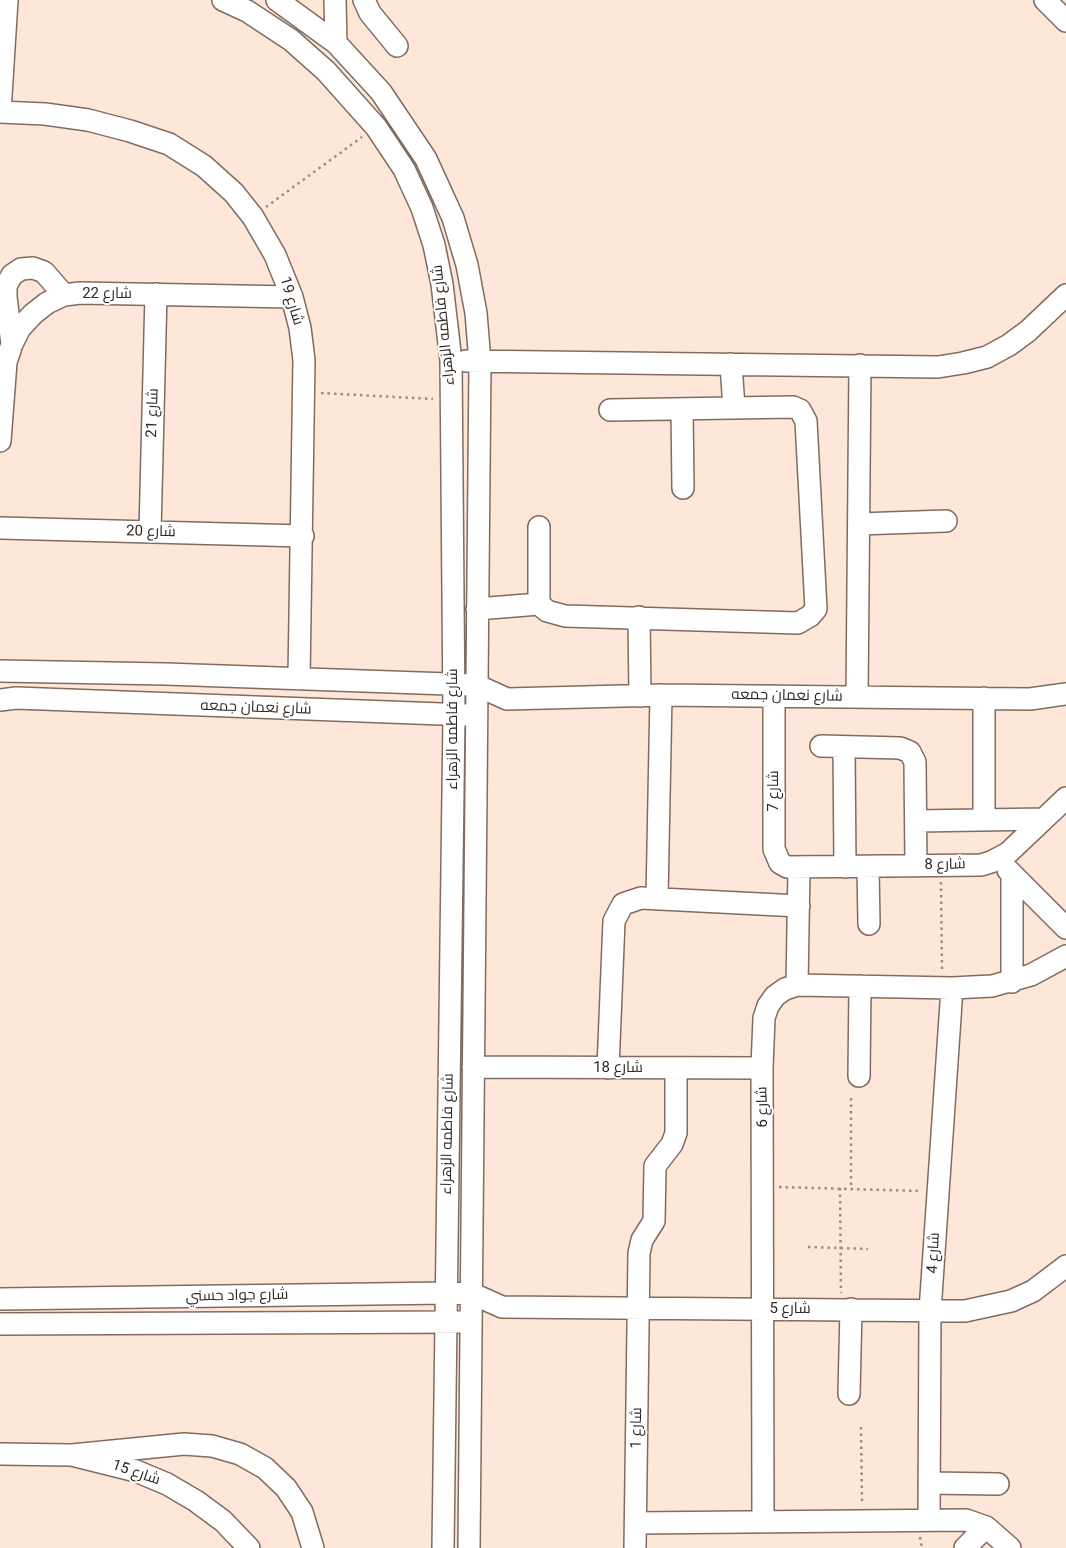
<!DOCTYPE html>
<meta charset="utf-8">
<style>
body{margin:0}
canvas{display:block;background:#fee7d8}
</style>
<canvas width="1066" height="1548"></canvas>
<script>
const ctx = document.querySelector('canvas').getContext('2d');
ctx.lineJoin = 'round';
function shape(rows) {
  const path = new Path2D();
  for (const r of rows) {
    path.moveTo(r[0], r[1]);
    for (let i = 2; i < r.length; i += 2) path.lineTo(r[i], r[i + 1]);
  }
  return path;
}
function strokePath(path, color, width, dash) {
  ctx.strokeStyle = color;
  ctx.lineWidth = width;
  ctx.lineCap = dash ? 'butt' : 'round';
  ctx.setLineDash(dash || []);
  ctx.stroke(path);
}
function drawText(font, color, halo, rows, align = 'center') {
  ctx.font = font + ' Roboto,Cairo,sans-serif';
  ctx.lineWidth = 4;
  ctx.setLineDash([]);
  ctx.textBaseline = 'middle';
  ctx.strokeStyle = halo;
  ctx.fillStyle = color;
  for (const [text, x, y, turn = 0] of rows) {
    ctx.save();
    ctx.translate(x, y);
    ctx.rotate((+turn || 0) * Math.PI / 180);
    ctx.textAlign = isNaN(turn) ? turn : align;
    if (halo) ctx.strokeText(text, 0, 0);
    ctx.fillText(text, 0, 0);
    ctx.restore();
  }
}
const minor = shape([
 [7,0,0,112,45,114,88,120,130,131,169,144,204,166,234,193,253,217,275,255,292,297,300,328,304,360,299,678],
 [223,0,247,11,291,40,326,71,376,127,404,169,422,208,434,245,442,284,451,361,454,715,443,1548],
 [277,0,336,43,358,67,381,92,426,159,453,218,467,265,476,313,480,362,469,1548],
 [335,0,336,43],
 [364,0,370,13,397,46],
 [1045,0,1066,21],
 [12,344,6,297,6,286,12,275,21,269,33,268,44,272,64,295],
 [466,361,938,367,963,363,987,357,1009,345,1028,331,1066,295],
 [731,364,734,408],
 [682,409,683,488],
 [0,441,6,362,12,344,20,328,33,314,47,303,64,295,80,293,292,297],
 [859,524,946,521],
 [539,527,539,604],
 [0,528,303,536],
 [150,532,156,294],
 [477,609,539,604,547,611,565,616,798,623,810,616,816,609,806,421,800,410,793,407,610,410],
 [639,617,640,696],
 [0,671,166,674,476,685,507,699,661,695,1030,699,1066,694],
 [774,696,774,849,780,863,787,867,981,865,991,862,1008,853,1066,798],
 [857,697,860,365],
 [984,698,984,820],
 [0,700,16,698,468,715],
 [821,746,900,748,910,752,915,762,916,866],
 [844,747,845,867],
 [916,821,1044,819],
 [868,867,869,924],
 [1008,870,1066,928],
 [1012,875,1012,982],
 [657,899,661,695],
 [797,985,799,868],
 [473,1067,762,1068],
 [608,1068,614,921,623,904,641,898,799,906],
 [859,1076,860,986],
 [0,1299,446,1293,473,1294,502,1307,965,1311,1011,1301,1033,1291,1066,1266],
 [0,1324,460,1322],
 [849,1394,851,1309],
 [0,1454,72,1455,136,1471,167,1484,196,1501,223,1521,249,1548],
 [72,1455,184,1444,212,1446,240,1454,265,1468,286,1488,302,1512,313,1548],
 [929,1483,998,1484],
 [929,1519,930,1311,952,988],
 [763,1522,762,1068,764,1018,768,1006,775,996,785,989,797,985,952,988,992,986,1031,975,1066,956],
 [636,1523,966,1520,986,1527,1010,1548],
 [635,1548,639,1253,642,1240,654,1221,655,1166,672,1144,676,1133,676,1068],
 [965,1548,986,1527]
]);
strokePath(minor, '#806c5f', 24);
strokePath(shape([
 [266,207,362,137],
 [321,393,433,399],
 [941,882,942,971],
 [851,1098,851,1189],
 [779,1187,921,1191],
 [840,1188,841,1293],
 [808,1247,868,1249],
 [861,1427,862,1503],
 [920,1537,922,1548]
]), '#9b8b80', 2.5, [2.5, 4]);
strokePath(minor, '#fff', 21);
drawText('15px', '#2f2721', '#fff', [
 ["شارع 22",107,294],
 ["شارع 19",291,301,73],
 ["شارع فاطمه الزهراء",444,325,-96],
 ["شارع 21",153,413,-88],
 ["شارع 20",151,532,1],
 ["شارع نعمان جمعه",787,696,1],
 ["شارع نعمان جمعه",256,708,2],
 ["شارع فاطمه الزهراء",453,729,-90],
 ["شارع 7",774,791,-90],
 ["شارع 8",945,865,-1],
 ["شارع 18",618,1068],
 ["شارع 6",763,1107,-91],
 ["شارع فاطمه الزهراء",448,1134,-89],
 ["شارع 4",934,1253,-87],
 ["شارع جواد حسني",237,1296,-1],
 ["شارع 5",790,1309],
 ["شارع 1",637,1428,-89],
 ["شارع 15",136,1473,19]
]);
</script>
